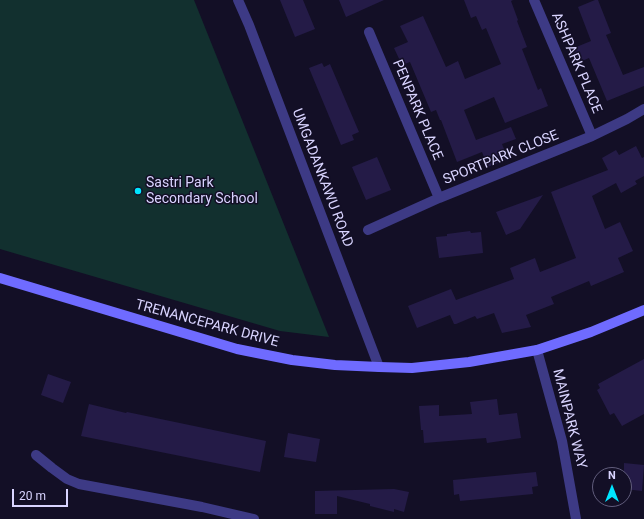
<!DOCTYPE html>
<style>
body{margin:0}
#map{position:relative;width:644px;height:519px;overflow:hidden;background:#130f26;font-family:Roboto,sans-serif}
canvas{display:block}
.north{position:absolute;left:592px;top:467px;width:40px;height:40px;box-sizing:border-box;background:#130f26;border:1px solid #625e7d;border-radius:50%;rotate:0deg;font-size:11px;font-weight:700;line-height:16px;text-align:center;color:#d9d4ff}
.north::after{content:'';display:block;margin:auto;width:14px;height:18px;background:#00e5ff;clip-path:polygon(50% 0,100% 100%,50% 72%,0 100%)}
.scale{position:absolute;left:12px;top:489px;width:56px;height:18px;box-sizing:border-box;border:2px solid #d9d4ff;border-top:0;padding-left:5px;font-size:12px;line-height:14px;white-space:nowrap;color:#d9d4ff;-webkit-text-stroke:3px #130f26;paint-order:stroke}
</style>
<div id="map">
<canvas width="644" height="519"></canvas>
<div class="north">N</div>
<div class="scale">20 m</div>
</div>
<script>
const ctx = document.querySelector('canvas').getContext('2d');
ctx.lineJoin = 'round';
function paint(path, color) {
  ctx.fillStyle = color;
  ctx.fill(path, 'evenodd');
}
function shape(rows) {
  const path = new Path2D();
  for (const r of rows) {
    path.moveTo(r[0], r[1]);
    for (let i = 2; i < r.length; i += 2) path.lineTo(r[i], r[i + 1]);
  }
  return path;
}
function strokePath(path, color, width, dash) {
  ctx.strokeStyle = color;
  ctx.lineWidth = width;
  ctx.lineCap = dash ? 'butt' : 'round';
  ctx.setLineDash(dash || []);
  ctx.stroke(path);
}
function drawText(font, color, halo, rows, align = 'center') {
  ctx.font = font + ' Roboto,sans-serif';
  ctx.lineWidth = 3;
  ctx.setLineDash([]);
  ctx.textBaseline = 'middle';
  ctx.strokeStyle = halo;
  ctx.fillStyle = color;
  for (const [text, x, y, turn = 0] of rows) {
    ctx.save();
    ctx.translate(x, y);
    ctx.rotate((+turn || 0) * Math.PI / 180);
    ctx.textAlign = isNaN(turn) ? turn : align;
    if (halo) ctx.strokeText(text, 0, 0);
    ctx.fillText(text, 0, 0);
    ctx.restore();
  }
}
paint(shape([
 [0,0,194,0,329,337,280,331,0,249]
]), '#12302f');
paint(shape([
 [280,0,303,0,315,29,295,37],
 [339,0,384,0,346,17],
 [464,0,513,0,511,1,518,20,517,21,527,47,522,49,538,90,541,88,548,106,505,123,494,97,464,110,476,140,511,127,516,139,502,144,508,159,488,167,482,152,457,162,441,120,440,120,436,110,431,112,410,62,402,65,394,48,408,42,400,26,423,16,446,67,458,61,465,79,501,64,486,28,482,30,476,16,471,18],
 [595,0,598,0,611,33,606,35,623,75,644,67,644,86,607,101,589,58,575,64,569,50,591,41,578,7],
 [322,63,324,67,330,64,359,132,352,135,354,140,341,145,309,68],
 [636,146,642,158,644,157,644,176,635,181,637,184,621,193,616,183,592,196,605,229,620,222,633,251,618,258,624,272,591,286,589,281,551,297,554,304,526,315,531,327,502,333,494,313,477,319,475,316,456,324,454,324,450,315,417,328,408,306,451,289,456,300,514,279,510,268,535,258,540,272,576,258,551,192,608,170,602,158,616,150,619,155],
 [377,157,391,190,366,200,352,167],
 [543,195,520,229,506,235,496,212],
 [470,231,471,233,481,232,483,253,439,258,436,237,447,236,447,234],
 [644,359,644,414,622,426,614,413,610,415,597,390,600,388,598,384],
 [48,374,71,382,63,403,41,395],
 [497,399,499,415,517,413,521,438,487,443,486,438,424,443,423,430,421,430,419,406,439,405,439,416,472,414,470,402],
 [89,404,126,413,127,412,266,441,260,472,81,436],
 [288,433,320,439,316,462,284,457],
 [624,463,644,465,642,491,624,489],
 [536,472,538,486,532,487,533,494,460,501,459,494,454,495,453,480],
 [394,489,409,492,404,512,394,509,394,512,370,506,370,504,337,496,337,514,315,514,315,491]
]), '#241b47');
strokePath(shape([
 [238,0,249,25,379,367],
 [534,0,592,136],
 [369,32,439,198],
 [368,230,439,198,592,136,627,119,644,109],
 [537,350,562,441,576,519],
 [36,455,52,468,67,479,79,484,202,507,254,519]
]), '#3d3a85', 10);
strokePath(shape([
 [0,278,237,349,292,360,335,365,379,367,412,368,469,362,537,350,591,332,644,310]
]), '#6f6bff', 10);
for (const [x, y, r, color] of [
 [138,191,4,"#00e5ff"]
]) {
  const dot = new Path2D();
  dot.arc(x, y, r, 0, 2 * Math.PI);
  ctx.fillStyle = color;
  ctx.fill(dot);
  strokePath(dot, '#130f26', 1.5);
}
drawText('14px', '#d9d4ff', '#130f26', [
 ["ASHPARK PLACE",576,63,67],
 ["PENPARK PLACE",417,110,67],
 ["SPORTPARK CLOSE",501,158,-22],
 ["UMGADANKAWU ROAD",322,178,69],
 ["TRENANCEPARK DRIVE",207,324,15],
 ["MAINPARK WAY",569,419,76]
]);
drawText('14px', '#d9d4ff', '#130f26', [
 ["Sastri Park",146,183],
 ["Secondary School",146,199]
], 'left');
</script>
